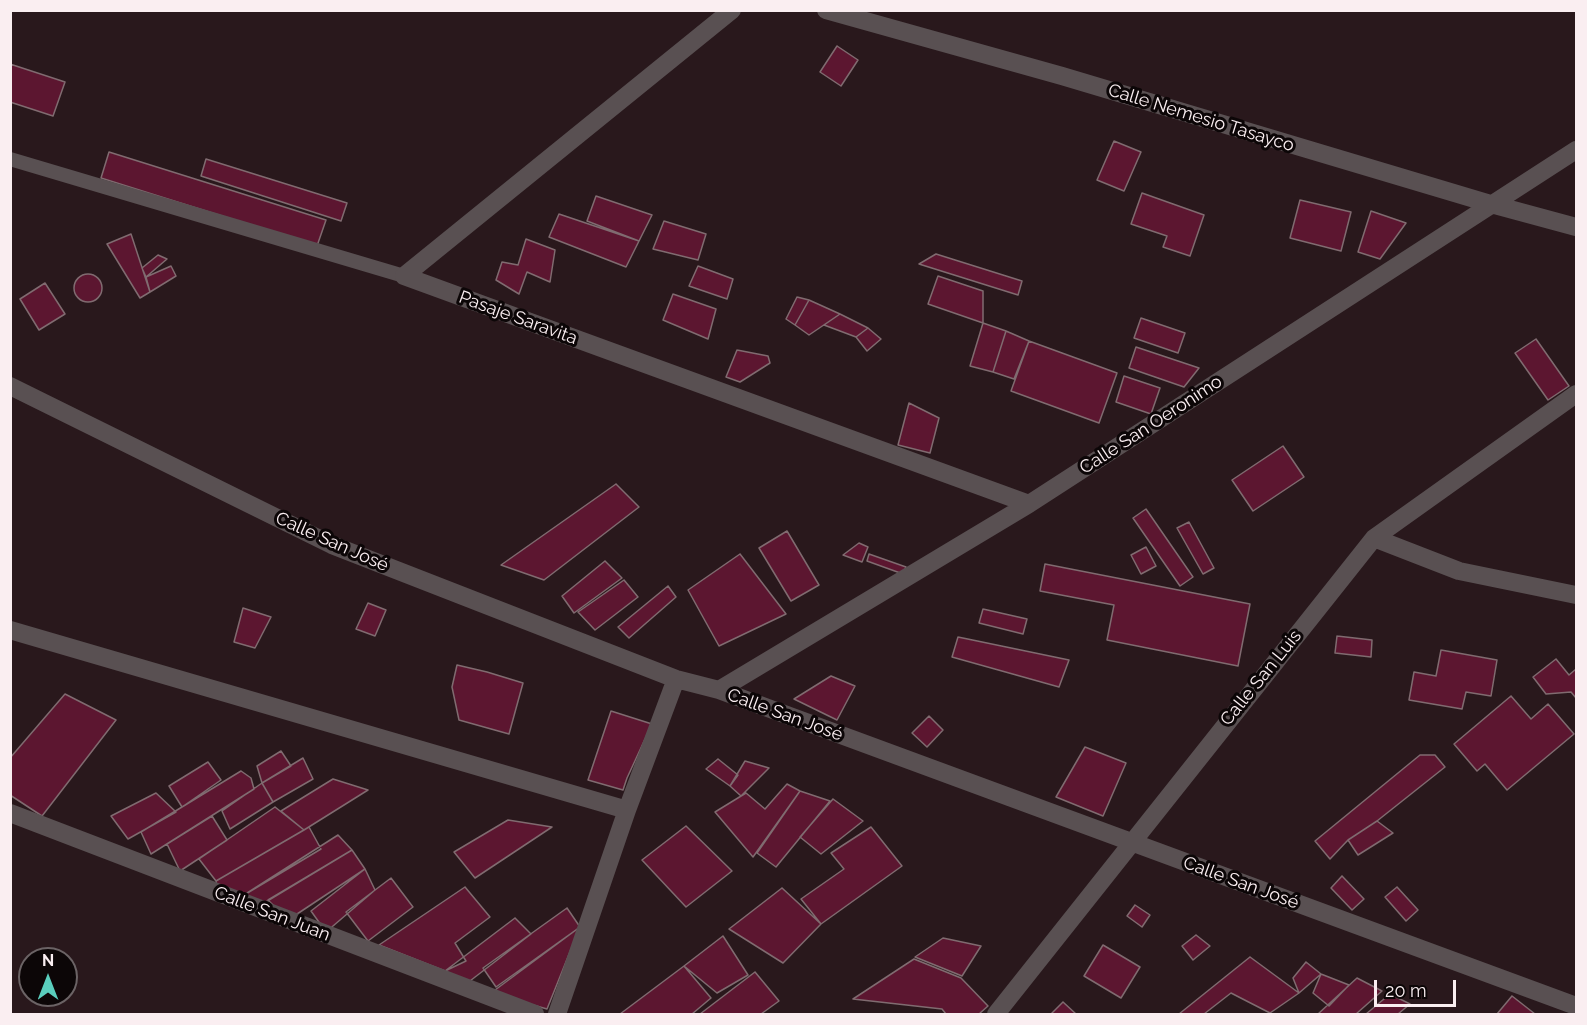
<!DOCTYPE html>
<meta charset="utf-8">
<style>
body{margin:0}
#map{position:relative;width:1587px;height:1025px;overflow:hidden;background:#29181c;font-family:Raleway,sans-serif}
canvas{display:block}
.frame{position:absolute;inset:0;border:12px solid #faeef1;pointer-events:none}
.north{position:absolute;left:18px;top:947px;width:60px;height:60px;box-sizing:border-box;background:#0c0607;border:2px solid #6b6365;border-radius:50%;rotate:0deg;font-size:16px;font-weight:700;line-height:24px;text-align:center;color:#faeef1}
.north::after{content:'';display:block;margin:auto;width:21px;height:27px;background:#5acebd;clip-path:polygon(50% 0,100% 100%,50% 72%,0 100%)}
.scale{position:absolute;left:1374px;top:980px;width:82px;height:27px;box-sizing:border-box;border:3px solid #faeef1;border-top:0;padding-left:8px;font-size:18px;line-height:21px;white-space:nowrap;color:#faeef1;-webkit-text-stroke:4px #0c0607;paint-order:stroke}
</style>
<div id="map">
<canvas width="1587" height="1025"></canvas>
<div class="frame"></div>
<div class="north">N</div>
<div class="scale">20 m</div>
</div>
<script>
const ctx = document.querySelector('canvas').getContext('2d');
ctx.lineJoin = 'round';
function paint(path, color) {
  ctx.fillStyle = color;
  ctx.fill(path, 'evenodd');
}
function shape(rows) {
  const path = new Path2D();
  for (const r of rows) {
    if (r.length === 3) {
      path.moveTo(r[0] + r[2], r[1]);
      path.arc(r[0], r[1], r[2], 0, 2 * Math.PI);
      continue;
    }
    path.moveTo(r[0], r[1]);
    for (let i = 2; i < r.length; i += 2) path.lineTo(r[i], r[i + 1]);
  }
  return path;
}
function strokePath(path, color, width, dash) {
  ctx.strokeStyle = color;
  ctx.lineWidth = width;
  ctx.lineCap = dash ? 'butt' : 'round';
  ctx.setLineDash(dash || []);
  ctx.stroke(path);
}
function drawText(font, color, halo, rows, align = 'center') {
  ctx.font = font + ' Raleway,sans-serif';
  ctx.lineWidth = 6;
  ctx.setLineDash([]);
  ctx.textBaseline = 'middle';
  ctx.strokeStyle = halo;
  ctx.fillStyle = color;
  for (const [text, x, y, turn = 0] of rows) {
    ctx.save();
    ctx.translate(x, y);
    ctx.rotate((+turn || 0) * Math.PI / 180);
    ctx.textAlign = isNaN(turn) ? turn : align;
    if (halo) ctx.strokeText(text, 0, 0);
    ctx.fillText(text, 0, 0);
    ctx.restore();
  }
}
const building = shape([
 [837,46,858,60,841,86,820,72,837,46],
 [10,64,65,82,53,116,10,102,10,64],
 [1114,141,1141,152,1124,191,1097,180,1114,141],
 [109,152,326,220,317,246,101,178,109,152],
 [206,159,347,203,341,221,201,176,206,159],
 [1142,193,1204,215,1190,256,1163,247,1167,236,1131,224,1142,193],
 [596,196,652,215,639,241,587,221,596,196],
 [1300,200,1351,212,1341,251,1290,238,1300,200],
 [1371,211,1406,223,1380,259,1358,252,1371,211],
 [559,214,639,241,626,267,549,237,559,214],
 [664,221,706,234,698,260,653,249,664,221],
 [131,234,150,292,140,298,107,244,131,234],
 [526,239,555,250,550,282,527,272,519,294,496,280,502,262,518,265,526,239],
 [936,254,1022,281,1018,295,919,264,936,254],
 [158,255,167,259,146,277,142,268,158,255],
 [171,266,176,276,150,292,146,277,171,266],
 [698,266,733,279,727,299,689,286,698,266],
 [88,288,14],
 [938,276,983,291,983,323,928,304,938,276],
 [45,283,65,314,39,330,20,299,45,283],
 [673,294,716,309,708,339,663,320,673,294],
 [797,297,809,300,795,325,786,319,797,297],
 [809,300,840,314,809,335,795,325,809,300],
 [840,314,868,328,856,337,824,325,840,314],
 [1141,318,1185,333,1178,353,1134,338,1141,318],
 [983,323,1006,331,993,372,970,366,983,323],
 [868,328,881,339,867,351,856,337,868,328],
 [1006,331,1029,341,1014,379,993,372,1006,331],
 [1536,339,1569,386,1548,400,1515,353,1536,339],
 [1029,341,1117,373,1099,423,1011,391,1029,341],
 [1136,347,1199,368,1184,387,1129,368,1136,347],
 [737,350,768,356,770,363,740,382,726,377,737,350],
 [1124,376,1160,388,1151,414,1116,402,1124,376],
 [909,403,939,418,930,453,898,445,909,403],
 [1283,446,1304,477,1253,511,1232,480,1283,446],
 [616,484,639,507,544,580,501,565,616,484],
 [1146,509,1193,577,1180,586,1133,518,1146,509],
 [1189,522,1214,568,1203,574,1177,528,1189,522],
 [787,531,819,585,791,601,759,548,787,531],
 [859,543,868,547,862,562,843,555,859,543],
 [1146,547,1156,566,1141,574,1131,555,1146,547],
 [740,554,786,614,719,646,688,590,740,554],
 [869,554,906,567,903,574,867,561,869,554],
 [605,561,622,578,574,613,562,596,605,561],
 [1045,564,1250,604,1238,666,1107,640,1114,605,1040,591,1045,564],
 [624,580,638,597,595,630,578,612,624,580],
 [668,586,676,597,629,638,618,627,668,586],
 [368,603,386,610,375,636,356,629,368,603],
 [243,608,271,617,255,648,234,642,243,608],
 [983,609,1027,619,1023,634,979,623,983,609],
 [1337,636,1372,640,1371,657,1335,653,1337,636],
 [958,637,1069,660,1059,687,952,657,958,637],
 [1441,650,1497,660,1491,696,1466,692,1462,709,1409,700,1414,672,1436,676,1441,650],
 [1556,659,1569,675,1576,669,1576,698,1571,692,1546,694,1533,677,1556,659],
 [457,665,487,672,523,683,509,734,459,720,452,687,457,665],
 [831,676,855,686,837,720,794,699,831,676],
 [65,694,116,720,42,816,10,795,10,758,65,694],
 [1511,696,1531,719,1548,704,1574,734,1507,790,1485,764,1477,771,1454,744,1511,696],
 [611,711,652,724,627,778,623,790,588,780,611,711],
 [929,716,943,730,927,747,912,733,929,716],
 [1085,747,1126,763,1103,816,1056,797,1085,747],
 [281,751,291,766,262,783,257,766,281,751],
 [1420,755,1435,755,1445,767,1377,821,1348,840,1330,859,1315,841,1420,755],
 [303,758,313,779,273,802,262,783,303,758],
 [718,759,738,775,730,786,706,769,718,759],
 [745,761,769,768,741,796,730,786,745,761],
 [208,762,221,780,182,807,169,786,208,762],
 [241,771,251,778,254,789,151,854,141,832,241,771],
 [333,779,368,790,304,830,281,811,333,779],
 [262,783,273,802,230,829,222,811,262,783],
 [787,784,800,791,753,857,715,812,746,793,765,809,787,784],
 [800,791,830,801,776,867,757,853,800,791],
 [156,793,176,812,128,839,111,816,156,793],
 [833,799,863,821,821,854,800,837,833,799],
 [275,807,304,830,216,881,199,859,275,807],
 [212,816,227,840,180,871,167,844,212,816],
 [508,820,552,827,475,878,454,852,508,820],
 [1377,821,1393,833,1358,855,1348,840,1377,821],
 [686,826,732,871,686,907,642,860,686,826],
 [309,827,321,849,244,895,217,887,216,881,309,827],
 [871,827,902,866,821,924,801,899,844,869,831,853,871,827],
 [338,835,352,850,259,906,244,895,338,835],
 [352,850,365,869,288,920,268,900,352,850],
 [365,869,375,890,326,932,311,911,365,869],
 [1342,876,1364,899,1352,910,1331,888,1342,876],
 [391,878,413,907,368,941,346,912,391,878],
 [465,887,490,917,455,943,466,961,445,971,379,945,465,887],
 [1397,887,1418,910,1406,921,1385,897,1397,887],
 [782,888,821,924,783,963,729,929,782,888],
 [1135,905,1150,915,1142,927,1127,916,1135,905],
 [567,908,580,927,496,987,483,968,567,908],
 [515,918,531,934,466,984,445,971,515,918],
 [580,927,547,1009,491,993,580,927],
 [1196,935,1210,946,1193,960,1182,946,1196,935],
 [723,936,748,975,717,993,684,966,723,936],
 [943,938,981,946,962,976,915,957,943,938],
 [1103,945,1140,967,1121,998,1084,976,1103,945],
 [1250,957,1299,993,1270,1013,1231,993,1204,1014,1179,1014,1250,957],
 [914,959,961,978,988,1006,979,1014,946,1014,942,1009,853,999,914,959],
 [1306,962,1321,974,1299,993,1293,978,1306,962],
 [684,966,711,998,692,1014,620,1014,684,966],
 [755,972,779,1001,761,1014,700,1014,755,972],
 [1321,974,1349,985,1329,1006,1313,993,1321,974],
 [1357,978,1382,991,1356,1014,1318,1014,1357,978],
 [1390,994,1410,1004,1398,1014,1366,1014,1390,994],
 [1512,996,1535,1014,1497,1014,1512,996],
 [1063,1002,1076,1014,1051,1014,1063,1002]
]);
paint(building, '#5c1630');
strokePath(building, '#806b70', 1.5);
strokePath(shape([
 [10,159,404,276]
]), '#595052', 14);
strokePath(shape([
 [732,10,404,276,1029,504],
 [826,10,1062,76,1491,204,1576,227],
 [10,386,332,545,676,679,719,690,1576,1006],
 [1374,538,1459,571,1576,595],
 [10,630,627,810],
 [719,690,1029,504,1576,150],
 [10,813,535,1014],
 [557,1014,627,810,676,679],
 [996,1014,1374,538,1576,394]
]), '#595052', 18);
drawText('18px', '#faeef1', '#0c0607', [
 ["Calle Nemesio Tasayco",1201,118,17],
 ["Pasaje Saravita",518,318,20],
 ["Calle San Oeronimo",1151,425,-33],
 ["Calle San José",332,542,24],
 ["Calle San Luis",1261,678,-51],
 ["Calle San José",785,715,20],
 ["Calle San José",1241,883,20],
 ["Calle San Juan",272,914,21]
]);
</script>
